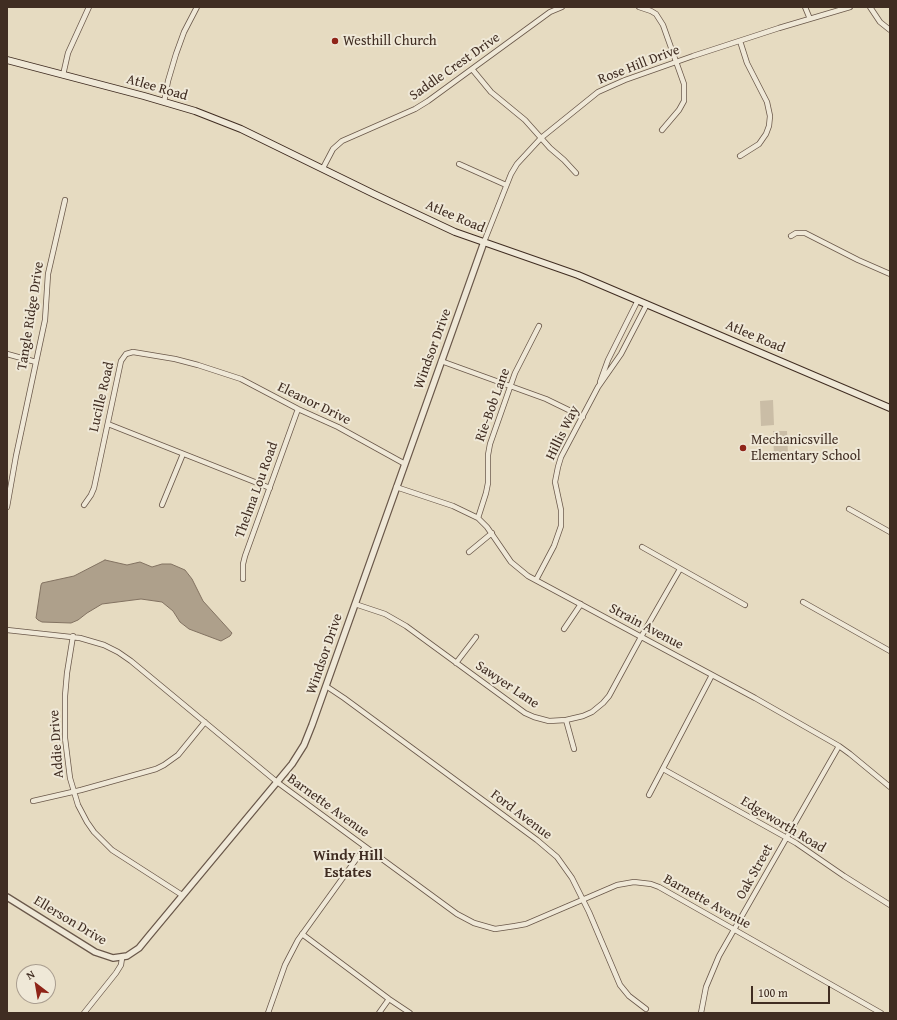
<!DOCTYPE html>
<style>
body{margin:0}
#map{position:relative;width:897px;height:1020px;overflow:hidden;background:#e6dbc1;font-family:"Gentium Book Plus",serif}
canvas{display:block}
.frame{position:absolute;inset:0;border:8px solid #402d22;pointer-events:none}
.north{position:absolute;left:16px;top:964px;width:40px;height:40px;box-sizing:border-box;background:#efe8d7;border:1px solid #a99d8f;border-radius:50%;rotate:329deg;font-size:11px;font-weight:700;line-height:16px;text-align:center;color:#402d22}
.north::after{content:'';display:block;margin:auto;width:14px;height:18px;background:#8f2418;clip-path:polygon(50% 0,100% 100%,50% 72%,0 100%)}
.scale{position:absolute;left:751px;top:986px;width:79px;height:18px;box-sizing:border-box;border:2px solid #402d22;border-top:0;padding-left:5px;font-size:12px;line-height:14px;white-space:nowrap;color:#402d22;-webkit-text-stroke:3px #efe8d7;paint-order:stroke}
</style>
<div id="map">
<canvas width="897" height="1020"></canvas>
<div class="frame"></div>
<div class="north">N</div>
<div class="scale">100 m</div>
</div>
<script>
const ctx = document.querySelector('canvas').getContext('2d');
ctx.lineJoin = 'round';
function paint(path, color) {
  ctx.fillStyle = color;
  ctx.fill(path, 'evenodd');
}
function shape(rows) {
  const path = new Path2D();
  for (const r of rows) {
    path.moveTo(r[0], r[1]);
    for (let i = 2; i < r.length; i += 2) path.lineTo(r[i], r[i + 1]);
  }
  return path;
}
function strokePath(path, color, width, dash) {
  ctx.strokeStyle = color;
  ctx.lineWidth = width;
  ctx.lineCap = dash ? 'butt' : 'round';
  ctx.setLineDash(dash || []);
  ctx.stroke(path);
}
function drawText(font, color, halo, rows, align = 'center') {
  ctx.font = font + ' "Gentium Book Plus",serif';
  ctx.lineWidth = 4;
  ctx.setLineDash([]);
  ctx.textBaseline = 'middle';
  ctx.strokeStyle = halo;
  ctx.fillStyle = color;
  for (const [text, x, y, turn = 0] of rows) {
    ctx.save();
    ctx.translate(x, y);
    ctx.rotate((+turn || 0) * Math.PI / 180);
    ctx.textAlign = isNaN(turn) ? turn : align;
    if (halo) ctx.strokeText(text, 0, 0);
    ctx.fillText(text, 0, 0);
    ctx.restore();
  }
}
paint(shape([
 [773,400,774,425,761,426,760,401],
 [773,431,787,431,788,455,774,456]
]), '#cabda6');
const water = shape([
 [105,560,127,565,140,562,152,567,162,564,171,564,185,570,192,579,203,601,232,633,230,636,221,641,189,629,180,622,173,611,162,602,141,599,102,604,87,613,78,620,71,623,42,622,38,620,36,618,41,585,42,583,74,576,105,560]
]);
paint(water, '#aea08b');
strokePath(water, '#827261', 1);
const minor = shape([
 [639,7,651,11,656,14,663,25,684,84,684,101,679,110,662,130],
 [805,7,810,19],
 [870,7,880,22,890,30],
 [740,41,747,63,767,102,770,116,769,126,766,134,759,144,740,156],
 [472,69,491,92,525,120,550,148,564,160,576,173],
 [63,75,68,53,89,7],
 [164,102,168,81,176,54,184,32,197,7],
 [459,164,506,185],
 [323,168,333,149,342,141,415,109,428,101,550,12,562,7],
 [791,236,796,233,805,233,858,260,890,274],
 [484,242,511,174,517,164,541,138,598,92,625,80,693,56,779,28,850,7],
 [7,354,36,362],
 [441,361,546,399,583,417],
 [600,382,608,360,638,300],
 [108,424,270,488],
 [396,487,453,506,478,518,487,527,511,562,528,576,755,698,839,746,850,754,890,787],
 [84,505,91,495,94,488,121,361,126,354,133,352,175,359,198,365,241,379,298,409,338,427,405,464],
 [162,505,183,454],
 [7,507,16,456,45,320,48,274,65,200],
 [849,509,890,532],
 [478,518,486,493,488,483,488,455,490,444,515,373,539,326],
 [642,547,745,605],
 [469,552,492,533],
 [243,579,243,564,245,556,298,409],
 [536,580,554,546,561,526,561,510,555,482,558,467,561,457,598,387,621,354,647,304],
 [803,602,890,651],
 [355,604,385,614,406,626,525,713,534,717,549,721,566,720,583,716,592,712,603,703,609,696,641,637,680,569],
 [564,629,581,604],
 [7,630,80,638,104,645,118,652,131,661,277,782,457,914,474,923,495,929,515,926,526,924,617,885,634,882,651,884,659,887,735,930,881,1013],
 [73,636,67,673,65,696,65,738,70,778,78,805,87,822,94,832,112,850,182,895],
 [456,663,476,637],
 [326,686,344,698,537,840,557,857,572,878,589,912,620,985,629,996,646,1009],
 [566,720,574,749],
 [663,769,796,843,844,876,890,905],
 [649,795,712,675],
 [33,801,81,790,156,769,164,765,178,755,205,722],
 [302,934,389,999,410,1013],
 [84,1013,116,973,121,965,122,958],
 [268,1013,285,965,298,940,365,847],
 [379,1013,389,999],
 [701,1013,706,987,719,956,839,746]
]);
const tertiary = shape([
 [7,897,95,952,113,958,127,956,139,948,148,937,292,764,304,745,312,725,484,242]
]);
const secondary = shape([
 [7,60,144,96,195,111,241,129,374,194,455,232,578,275,890,408]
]);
strokePath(minor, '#6a584a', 6);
strokePath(tertiary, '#6a584a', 8);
strokePath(secondary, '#402d22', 8);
strokePath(minor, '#efe8d7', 4.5);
strokePath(tertiary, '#efe8d7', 5.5);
strokePath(secondary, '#efe8d7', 6);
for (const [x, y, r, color] of [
 [335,41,4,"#8f2418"],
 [743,448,4,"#8f2418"]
]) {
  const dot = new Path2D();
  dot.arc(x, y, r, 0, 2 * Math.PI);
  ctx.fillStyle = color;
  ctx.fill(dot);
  strokePath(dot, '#efe8d7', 1.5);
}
drawText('14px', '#402d22', '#efe8d7', [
 ["Westhill Church",343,41],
 ["Mechanicsville",751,440],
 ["Elementary School",751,456]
], 'left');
drawText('14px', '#402d22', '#efe8d7', [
 ["Rose Hill Drive",639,65,-21],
 ["Saddle Crest Drive",455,67,-35],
 ["Atlee Road",157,88,16],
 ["Atlee Road",455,217,23],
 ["Tangle Ridge Drive",31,316,-81],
 ["Atlee Road",755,337,23],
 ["Windsor Drive",433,349,-70],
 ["Lucille Road",102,397,-77],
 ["Eleanor Drive",314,404,26],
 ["Rie-Bob Lane",493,405,-70],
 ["Hillis Way",563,433,-64],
 ["Thelma Lou Road",257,490,-70],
 ["Strain Avenue",646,627,28],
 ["Windsor Drive",325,654,-71],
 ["Sawyer Lane",507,685,34],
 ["Addie Drive",57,744,-94],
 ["Barnette Avenue",328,806,36],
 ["Ford Avenue",521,815,37],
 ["Edgeworth Road",783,825,31],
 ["Oak Street",755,872,-61],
 ["Barnette Avenue",707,902,29],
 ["Ellerson Drive",70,921,31]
]);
drawText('bold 15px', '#402d22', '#efe8d7', [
 ["Windy Hill",348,856],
 ["Estates",348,873]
]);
</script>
